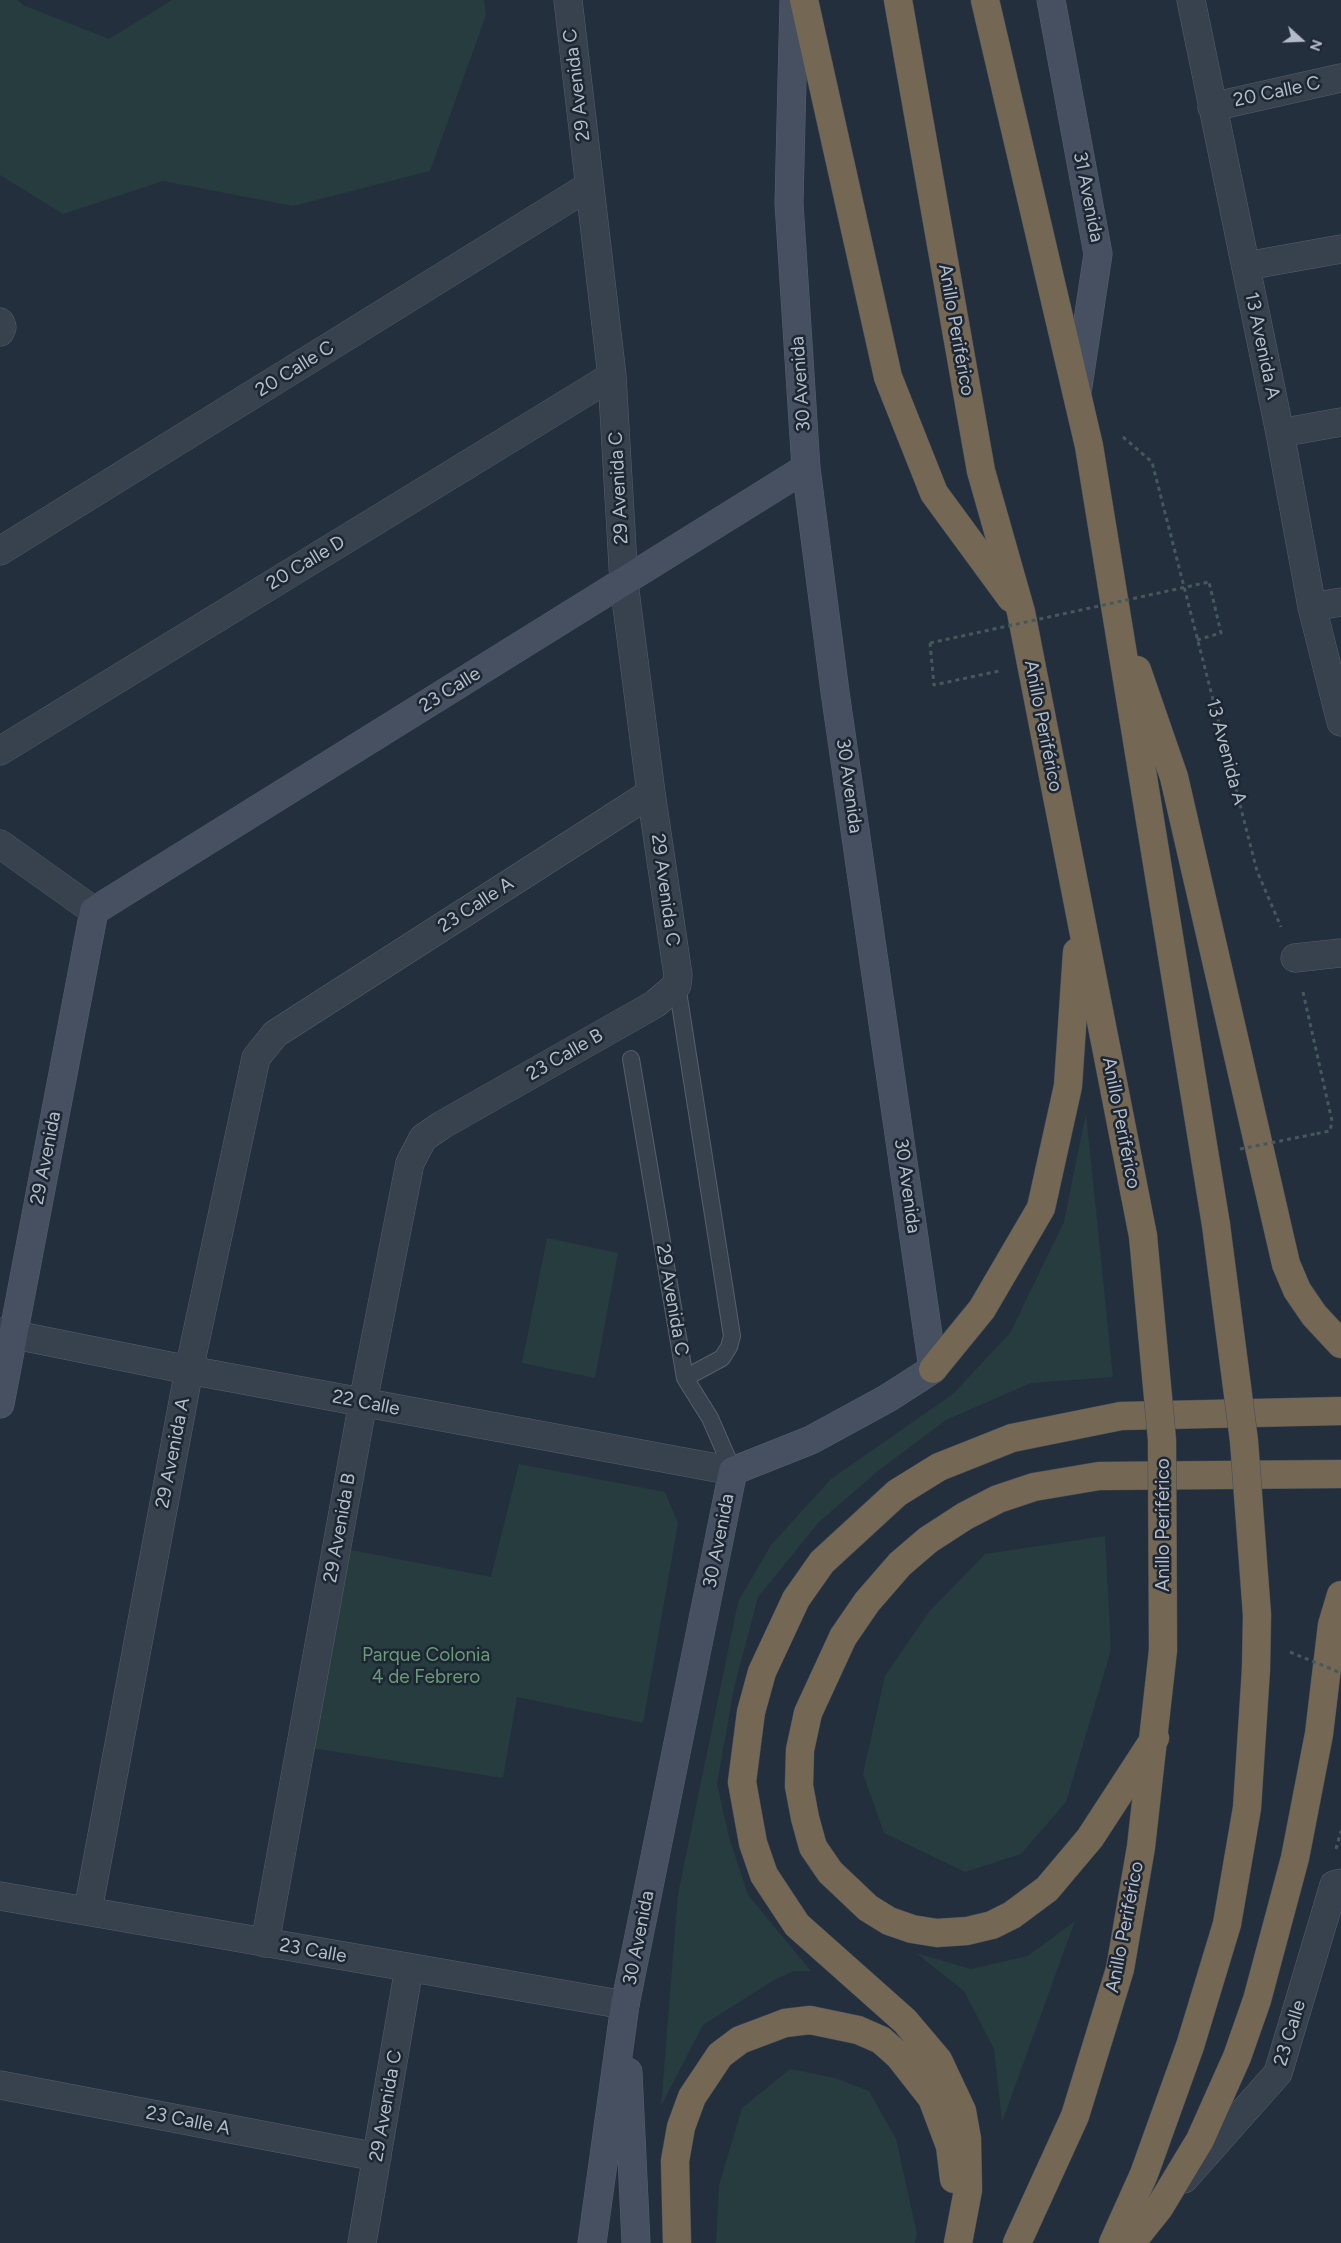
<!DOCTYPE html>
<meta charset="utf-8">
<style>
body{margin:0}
#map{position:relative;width:1341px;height:2243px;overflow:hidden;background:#242f3e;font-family:Figtree,sans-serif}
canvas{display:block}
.north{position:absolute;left:1276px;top:15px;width:50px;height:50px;-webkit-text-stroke:4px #1d2633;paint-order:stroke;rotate:110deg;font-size:14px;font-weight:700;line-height:20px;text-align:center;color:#b4bcc9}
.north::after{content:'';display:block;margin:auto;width:18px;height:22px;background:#b4bcc9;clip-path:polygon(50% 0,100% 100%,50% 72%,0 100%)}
</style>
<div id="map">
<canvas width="1341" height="2243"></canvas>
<div class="north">N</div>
</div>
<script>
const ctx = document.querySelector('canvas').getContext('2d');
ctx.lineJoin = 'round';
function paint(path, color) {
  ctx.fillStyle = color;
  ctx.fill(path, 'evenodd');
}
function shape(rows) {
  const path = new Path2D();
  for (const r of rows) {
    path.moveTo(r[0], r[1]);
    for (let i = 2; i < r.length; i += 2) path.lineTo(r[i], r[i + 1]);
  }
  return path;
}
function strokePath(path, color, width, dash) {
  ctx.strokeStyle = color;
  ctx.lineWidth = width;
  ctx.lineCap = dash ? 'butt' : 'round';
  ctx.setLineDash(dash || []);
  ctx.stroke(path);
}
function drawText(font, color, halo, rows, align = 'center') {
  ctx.font = font + ' Figtree,sans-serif';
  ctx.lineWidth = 5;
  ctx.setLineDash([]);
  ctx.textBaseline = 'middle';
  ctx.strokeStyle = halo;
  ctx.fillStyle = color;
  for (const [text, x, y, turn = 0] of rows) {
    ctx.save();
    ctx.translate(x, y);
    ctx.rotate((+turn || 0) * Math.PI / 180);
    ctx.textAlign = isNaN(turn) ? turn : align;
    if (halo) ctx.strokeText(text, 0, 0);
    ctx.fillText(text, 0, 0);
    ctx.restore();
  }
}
paint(shape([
 [0,0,18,0,23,5,109,39,172,0,484,0,486,15,430,171,293,206,163,181,63,214,0,175],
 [1086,1113,1113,1377,1031,1383,946,1420,878,1471,819,1522,758,1597,734,1688,717,1784,729,1837,748,1895,811,1971,794,1971,774,1980,703,2025,661,2106,678,1894,738,1602,771,1545,831,1479,953,1394,1010,1333,1064,1222],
 [547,1238,618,1253,595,1378,522,1363],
 [519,1464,665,1492,678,1523,643,1723,517,1697,503,1778,312,1748,351,1550,491,1577],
 [1105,1536,1111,1650,1066,1802,1021,1854,965,1872,884,1833,863,1774,885,1676,929,1612,985,1554],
 [1075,1921,1002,2122,994,2049,964,1991,916,1953,971,1969,1028,1956],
 [790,2069,835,2078,869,2091,896,2139,917,2234,915,2243,716,2243,719,2185,742,2108]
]), '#263c3f');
const lane = shape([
 [677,985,732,1336,729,1347,722,1358,685,1378],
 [631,1059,685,1378,710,1418,733,1471]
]);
const street = shape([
 [1191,0,1280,433,1312,607,1341,722],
 [1212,107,1341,78],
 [1246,266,1341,249],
 [0,322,2,327,0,332],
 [1280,433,1341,422],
 [0,551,589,186],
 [1312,607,1341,602],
 [0,751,612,376],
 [0,844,94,911],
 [1295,958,1341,953],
 [0,1332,189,1370,733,1471],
 [0,1896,625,2005],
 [88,1910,189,1370,256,1058,275,1034,651,793],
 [265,1943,363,1402,410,1163,423,1138,442,1125,655,1004,677,985,678,975,651,793,624,583,612,376,568,0],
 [0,2085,377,2157],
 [1184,2179,1278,2073,1334,1885,1341,1883],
 [362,2243,409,1968]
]);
const secondary = shape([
 [1051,0,1098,254,1077,393],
 [0,1404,94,911,806,468],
 [628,2072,636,2243],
 [592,2243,625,2005,733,1471,811,1440,888,1398,933,1369,835,692,806,468,789,203,794,0]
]);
const highway = shape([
 [804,0,888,377,934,493,1011,598],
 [898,0,981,471,1021,612,1143,1236],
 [985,0,1089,446,1216,1225],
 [1137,670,1174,777,1286,1264,1297,1290,1314,1315,1341,1344],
 [933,1369,982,1309,1041,1208,1068,1086,1077,952],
 [1155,1738,1090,1838,1047,1889,1012,1915,992,1925,967,1931,937,1933,912,1929,889,1921,868,1908,830,1872,813,1847,805,1818,799,1786,800,1750,808,1713,843,1637,867,1602,900,1564,928,1540,965,1516,998,1499,1034,1487,1099,1476,1341,1474],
 [677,2243,675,2161,681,2127,692,2097,720,2055,740,2040,785,2023,810,2020,858,2030,881,2040,899,2056,932,2098,950,2146,954,2179],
 [958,2243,968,2190,967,2139,962,2111,938,2060,905,2021,797,1925,764,1875,753,1843,742,1782,751,1712,762,1672,796,1599,822,1562,897,1493,939,1467,1012,1438,1121,1416,1341,1411],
 [1017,2243,1075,2116,1120,1969,1141,1847,1163,1650],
 [1113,2243,1144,2174,1190,2046,1227,1924,1247,1808,1256,1669],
 [1131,2243,1159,2208,1200,2140,1237,2057,1257,2000,1295,1858,1319,1734,1332,1625,1341,1595]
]);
strokePath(lane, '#565f6c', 18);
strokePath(street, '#565f6c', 29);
strokePath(secondary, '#565f6c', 29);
strokePath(highway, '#434c59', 29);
strokePath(shape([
 [1123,437,1152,462,1257,871,1281,927],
 [1197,640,1221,633,1209,582],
 [930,643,934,685,999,671],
 [1303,992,1332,1121,1330,1131,1315,1134],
 [1336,1849,1341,1831]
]), '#44595c', 3, [4, 4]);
strokePath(lane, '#38414e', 16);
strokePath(street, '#38414e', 28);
strokePath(secondary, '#465061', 28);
strokePath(highway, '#746855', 28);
const highwayBridge = shape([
 [1216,1225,1244,1441,1257,1615,1256,1669],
 [1143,1236,1162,1440,1163,1650]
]);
strokePath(highwayBridge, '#434c59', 29, []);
strokePath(shape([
 [930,643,1209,582],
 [1240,1149,1315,1134],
 [1290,1652,1341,1673]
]), '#44595c', 3, [4, 4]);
strokePath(highwayBridge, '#746855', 28);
drawText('19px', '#b4bcc9', '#1d2633', [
 ["29 Avenida C",577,85,-97],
 ["20 Calle C",1277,92,-12],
 ["31 Avenida",1088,197,79],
 ["Anillo Periférico",956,330,80],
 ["13 Avenida A",1262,346,78],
 ["20 Calle C",295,369,-32],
 ["30 Avenida",801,384,-94],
 ["29 Avenida C",619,488,-93],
 ["20 Calle D",306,563,-31],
 ["23 Calle",450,690,-32],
 ["Anillo Periférico",1043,726,79],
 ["13 Avenida A",1226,752,75],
 ["30 Avenida",849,786,82],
 ["29 Avenida C",665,890,82],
 ["23 Calle A",476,905,-33],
 ["23 Calle B",565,1055,-30],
 ["Anillo Periférico",1121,1123,79],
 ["29 Avenida",46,1158,-79],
 ["30 Avenida",907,1186,82],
 ["29 Avenida C",672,1300,80],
 ["22 Calle",366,1403,11],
 ["29 Avenida A",173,1453,-79],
 ["Anillo Periférico",1163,1525,-90],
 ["29 Avenida B",340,1528,-80],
 ["30 Avenida",719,1541,-79],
 ["Anillo Periférico",1125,1927,-79],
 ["30 Avenida",639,1938,-79],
 ["23 Calle",313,1951,10],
 ["23 Calle",1290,2033,-73],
 ["29 Avenida C",386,2106,-80],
 ["23 Calle A",188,2121,11]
]);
drawText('19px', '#6b9a76', '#1d2633', [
 ["Parque Colonia",426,1655],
 ["4 de Febrero",426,1677]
]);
</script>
